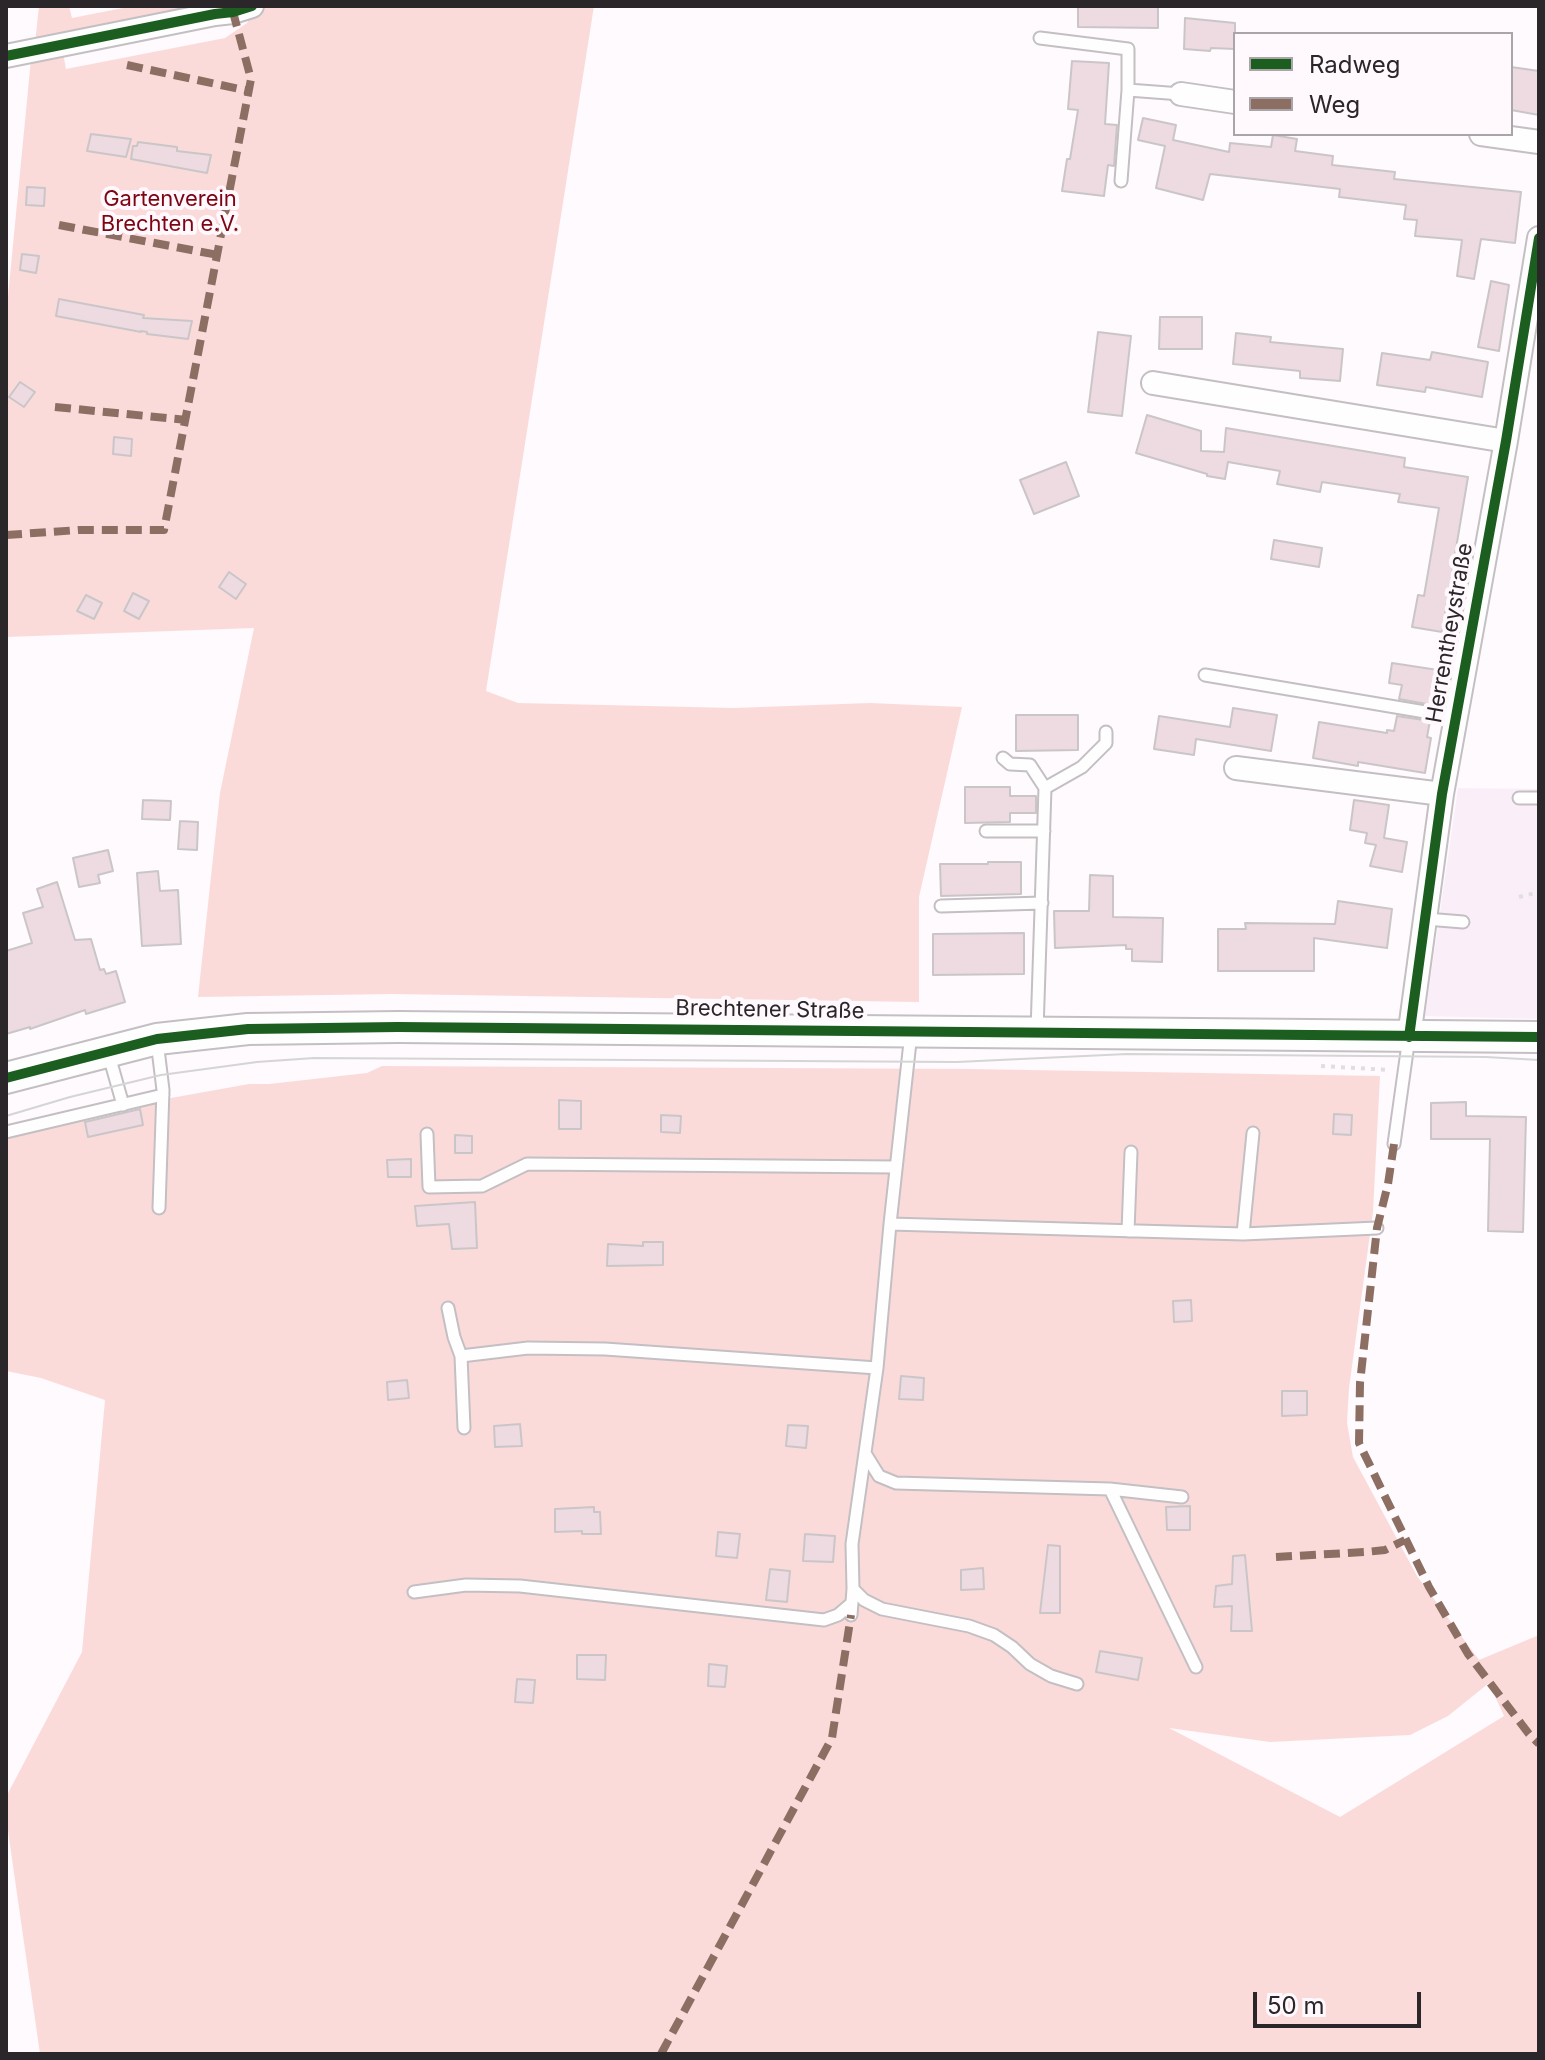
<!DOCTYPE html>
<meta charset="utf-8">
<style>
body{margin:0}
#map{position:relative;width:1545px;height:2060px;overflow:hidden;background:#fefafd;font-family:Inter,sans-serif}
canvas{display:block}
.frame{position:absolute;inset:0;border:8px solid #2a2629;pointer-events:none}
.legend{position:absolute;left:1233px;top:32px;width:280px;height:104px;box-sizing:border-box;background:#fff9fe;border:2px solid #aaa5a9;margin:0;padding:10px 14px;list-style:none;font-size:24px;color:#2a2629}
.legend li{display:flex;align-items:center;gap:16px;height:40px}
.legend b{width:40px;border:2px solid #aaa5a9}
.scale{position:absolute;left:1253px;top:1992px;width:168px;height:36px;box-sizing:border-box;border:4px solid #2a2629;border-top:0;padding-left:10px;font-size:24px;line-height:28px;white-space:nowrap;color:#2a2629;-webkit-text-stroke:6px #fff9fe;paint-order:stroke}
</style>
<div id="map">
<canvas width="1545" height="2060"></canvas>
<div class="frame"></div>
<ul class="legend">
<li><b style="height:10px;background:#1b5e20"></b>Radweg</li>
<li><b style="height:10px;background:#8d6e63"></b>Weg</li>
</ul>
<div class="scale">50 m</div>
</div>
<script>
const ctx = document.querySelector('canvas').getContext('2d');
ctx.lineJoin = 'round';
function paint(path, color) {
  ctx.fillStyle = color;
  ctx.fill(path, 'evenodd');
}
function shape(rows) {
  const path = new Path2D();
  for (const r of rows) {
    path.moveTo(r[0], r[1]);
    for (let i = 2; i < r.length; i += 2) path.lineTo(r[i], r[i + 1]);
  }
  return path;
}
function strokePath(path, color, width, dash) {
  ctx.strokeStyle = color;
  ctx.lineWidth = width;
  ctx.lineCap = dash ? 'butt' : 'round';
  ctx.setLineDash(dash || []);
  ctx.stroke(path);
}
function drawText(font, color, halo, rows, align = 'center') {
  ctx.font = font + ' Inter,sans-serif';
  ctx.lineWidth = 8;
  ctx.setLineDash([]);
  ctx.textBaseline = 'middle';
  ctx.strokeStyle = halo;
  ctx.fillStyle = color;
  for (const [text, x, y, turn = 0] of rows) {
    ctx.save();
    ctx.translate(x, y);
    ctx.rotate((+turn || 0) * Math.PI / 180);
    ctx.textAlign = isNaN(turn) ? turn : align;
    if (halo) ctx.strokeText(text, 0, 0);
    ctx.fillText(text, 0, 0);
    ctx.restore();
  }
}
paint(shape([
 [1458,788,1539,789,1539,1019,1425,1016]
]), '#faeff8');
paint(shape([
 [39,6,69,6,72,18,133,6,216,6,35,43],
 [262,6,594,6,486,691,518,703,734,708,870,703,962,707,919,897,919,1002,392,994,198,997,220,793,254,628,6,637,6,317,31,59,63,53,66,69,225,38,247,23,256,9],
 [382,1066,970,1069,1380,1076,1373,1212,1349,1388,1347,1423,1353,1457,1417,1576,1479,1660,1539,1635,1539,2054,40,2054,6,1817,6,1797,82,1652,105,1400,41,1378,6,1371,6,1135,84,1119,89,1137,142,1125,139,1107,171,1098,249,1084,269,1084,367,1073],
 [1489,1683,1504,1716,1340,1817,1169,1728,1270,1742,1410,1735,1448,1716]
]), '#fbdbda');
const building = shape([
 [1078,6,1158,6,1158,28,1078,27,1078,6],
 [1185,18,1235,23,1235,49,1211,48,1210,51,1184,49,1185,18],
 [1072,61,1109,63,1105,124,1117,125,1114,166,1108,165,1104,196,1062,191,1067,159,1070,159,1078,110,1068,109,1072,61],
 [1511,67,1539,71,1539,115,1511,110,1511,67],
 [1143,118,1176,125,1173,140,1229,152,1230,143,1271,147,1273,135,1297,139,1295,151,1333,156,1332,165,1395,172,1394,179,1521,192,1515,243,1481,239,1474,279,1457,276,1462,240,1415,236,1417,220,1404,219,1406,205,1339,197,1340,189,1210,174,1203,200,1156,188,1165,146,1138,140,1143,118],
 [91,134,131,139,126,157,87,151,91,134],
 [138,142,177,147,177,151,211,155,207,173,131,159,133,146,137,146,138,142],
 [27,187,45,188,44,206,26,205,27,187],
 [22,254,39,256,36,273,20,270,22,254],
 [1491,281,1509,285,1499,351,1478,347,1491,281],
 [59,299,144,315,143,318,192,321,188,339,147,334,147,332,141,331,141,332,56,316,59,299],
 [1160,317,1202,317,1202,349,1159,349,1160,317],
 [1098,332,1131,336,1122,416,1088,412,1098,332],
 [1236,333,1271,337,1270,342,1343,349,1340,381,1300,378,1300,371,1233,364,1236,333],
 [1432,352,1488,362,1482,397,1426,387,1425,392,1377,385,1382,353,1430,360,1432,352],
 [20,382,35,392,24,407,9,397,20,382],
 [1147,415,1201,431,1201,451,1224,452,1226,428,1405,458,1404,467,1468,477,1442,632,1412,627,1418,595,1424,596,1439,508,1398,502,1400,494,1322,482,1320,492,1277,484,1280,471,1228,462,1225,479,1207,476,1207,474,1136,453,1147,415],
 [114,437,132,439,131,456,113,454,114,437],
 [1066,462,1079,496,1034,514,1020,480,1066,462],
 [1274,540,1322,548,1319,567,1271,559,1274,540],
 [229,572,246,584,236,599,219,587,229,572],
 [133,593,149,601,139,619,124,611,133,593],
 [86,595,102,603,94,619,77,611,86,595],
 [1392,663,1438,670,1432,705,1399,699,1402,685,1389,683,1392,663],
 [1233,708,1277,715,1271,751,1196,739,1194,755,1154,749,1159,716,1230,727,1233,708],
 [1016,715,1078,715,1078,750,1016,751,1016,715],
 [1397,716,1430,721,1427,737,1431,738,1425,773,1358,762,1358,766,1313,758,1319,722,1387,733,1387,730,1394,731,1397,716],
 [965,787,1010,787,1010,796,1036,796,1036,813,1010,813,1010,822,965,823,965,787],
 [143,800,171,801,170,820,142,819,143,800],
 [1354,800,1389,805,1384,838,1407,842,1402,872,1370,866,1376,845,1365,843,1367,833,1350,830,1354,800],
 [180,821,198,822,197,850,178,849,180,821],
 [108,850,113,871,98,875,100,883,79,887,73,858,108,850],
 [988,862,1021,862,1021,894,941,896,940,864,988,864,988,862],
 [158,871,160,891,178,890,181,944,142,946,137,873,158,871],
 [1090,875,1113,876,1113,917,1163,918,1162,962,1132,961,1132,949,1126,949,1126,945,1055,948,1054,911,1089,911,1090,875],
 [57,882,75,940,91,939,100,970,104,969,106,974,116,971,125,1002,86,1014,85,1010,30,1029,30,1027,6,1034,6,951,32,943,23,913,43,907,37,889,57,882],
 [1338,901,1392,909,1387,948,1314,938,1314,971,1218,971,1218,929,1246,929,1245,923,1335,924,1338,901],
 [1024,933,1024,974,933,975,933,934,1024,933],
 [559,1100,581,1101,581,1129,559,1129,559,1100],
 [1466,1102,1466,1116,1526,1117,1523,1232,1488,1231,1490,1139,1431,1139,1431,1103,1466,1102],
 [140,1109,143,1125,88,1137,85,1122,140,1109],
 [1334,1114,1352,1115,1351,1135,1333,1134,1334,1114],
 [661,1115,681,1116,680,1133,661,1132,661,1115],
 [455,1135,472,1136,472,1153,455,1153,455,1135],
 [411,1159,411,1177,388,1177,387,1160,411,1159],
 [475,1202,477,1248,452,1249,449,1224,417,1226,415,1206,475,1202],
 [643,1242,663,1242,663,1265,607,1266,608,1244,643,1246,643,1242],
 [1191,1300,1192,1321,1174,1322,1173,1301,1191,1300],
 [901,1376,924,1378,923,1400,899,1399,901,1376],
 [407,1380,409,1398,388,1400,387,1382,407,1380],
 [1282,1391,1307,1391,1307,1415,1282,1416,1282,1391],
 [520,1424,522,1446,495,1447,494,1426,520,1424],
 [788,1425,808,1426,806,1448,786,1446,788,1425],
 [1190,1506,1190,1530,1167,1530,1166,1507,1190,1506],
 [594,1507,594,1512,600,1512,601,1534,582,1534,582,1531,555,1532,555,1509,594,1507],
 [718,1532,740,1534,737,1558,716,1556,718,1532],
 [805,1534,835,1536,833,1562,803,1561,805,1534],
 [1048,1545,1060,1546,1060,1613,1040,1613,1048,1545],
 [1245,1555,1252,1631,1231,1631,1232,1606,1214,1607,1216,1586,1232,1584,1233,1556,1245,1555],
 [983,1568,984,1589,961,1590,961,1570,983,1568],
 [770,1569,790,1571,787,1602,766,1600,770,1569],
 [1100,1651,1142,1658,1138,1680,1096,1672,1100,1651],
 [577,1655,606,1655,605,1680,577,1679,577,1655],
 [709,1664,727,1666,725,1687,708,1686,709,1664],
 [517,1679,535,1680,533,1703,515,1702,517,1679]
]);
paint(building, '#eedae1');
strokePath(building, '#cac6c8', 2);
const service = shape([
 [1040,38,1128,49,1128,90,1181,94],
 [1121,181,1128,90],
 [1205,675,1455,717],
 [1003,758,1010,764,1030,765,1045,788],
 [1519,798,1539,798],
 [986,831,1044,831],
 [941,906,1042,903],
 [1426,919,1463,922],
 [1037,1031,1045,788,1082,767,1106,743,1106,732],
 [157,1041,163,1090,159,1208],
 [108,1052,123,1105],
 [6,1132,163,1095],
 [427,1134,429,1187,482,1186,527,1164,896,1167],
 [1394,1144,1409,1037],
 [890,1224,1243,1234,1377,1228],
 [1128,1231,1131,1152],
 [1243,1234,1253,1133],
 [448,1308,454,1337,461,1356],
 [464,1428,461,1356,528,1348,605,1349,877,1368],
 [866,1455,879,1476,896,1483,1110,1489,1182,1497],
 [1110,1489,1196,1667],
 [853,1589,864,1600,882,1609,969,1626,994,1635,1012,1647,1030,1664,1051,1676,1077,1684],
 [414,1592,466,1585,520,1586,824,1620,838,1615,852,1603],
 [851,1615,853,1589,852,1544,877,1368,890,1224,911,1033]
]);
const minor = shape([
 [6,56,215,14,233,12,252,6],
 [1181,94,1235,102],
 [1481,134,1539,142],
 [1153,383,1506,441],
 [1236,768,1442,794],
 [1409,1037,1442,794,1506,441,1539,238]
]);
const secondary = shape([
 [6,1078,157,1039,248,1029,398,1027,1539,1037]
]);
strokePath(service, '#c3bfc2', 15);
strokePath(minor, '#c3bfc2', 26);
strokePath(secondary, '#c3bfc2', 34);
strokePath(shape([
 [1519,897,1539,892],
 [1321,1066,1390,1070]
]), '#dfdfdf', 4, [4, 6]);
strokePath(service, '#fffeff', 11);
strokePath(minor, '#fffeff', 22);
strokePath(secondary, '#fffeff', 30);
strokePath(shape([
 [6,1116,70,1097,161,1075,257,1062,314,1058,957,1062,1127,1054,1486,1057,1539,1060]
]), '#d5d5d5', 2);
strokePath(shape([
 [127,65,249,91],
 [59,225,218,255],
 [55,407,187,420],
 [6,535,79,530,164,530,251,79,233,12],
 [1394,1144,1388,1184,1377,1228,1360,1383,1359,1443,1429,1587,1468,1654,1529,1734,1539,1744],
 [1276,1557,1366,1552,1385,1550,1405,1540],
 [661,2054,832,1738,851,1615]
]), '#8d6e63', 8, [16, 8]);
strokePath(shape([
 [6,56,215,14,233,12,252,6],
 [1409,1037,1442,794,1506,441,1539,238],
 [6,1078,157,1039,248,1029,398,1027,1539,1037]
]), '#1b5e20', 10);
drawText('22px', '#7c0512', '#fff9fe', [
 ["Gartenverein",170,199],
 ["Brechten e.V.",170,224]
]);
drawText('22px', '#2a2629', '#fff9fe', [
 ["Herrentheystraße",1450,633,-80],
 ["Brechtener Straße",770,1010,1]
]);
</script>
